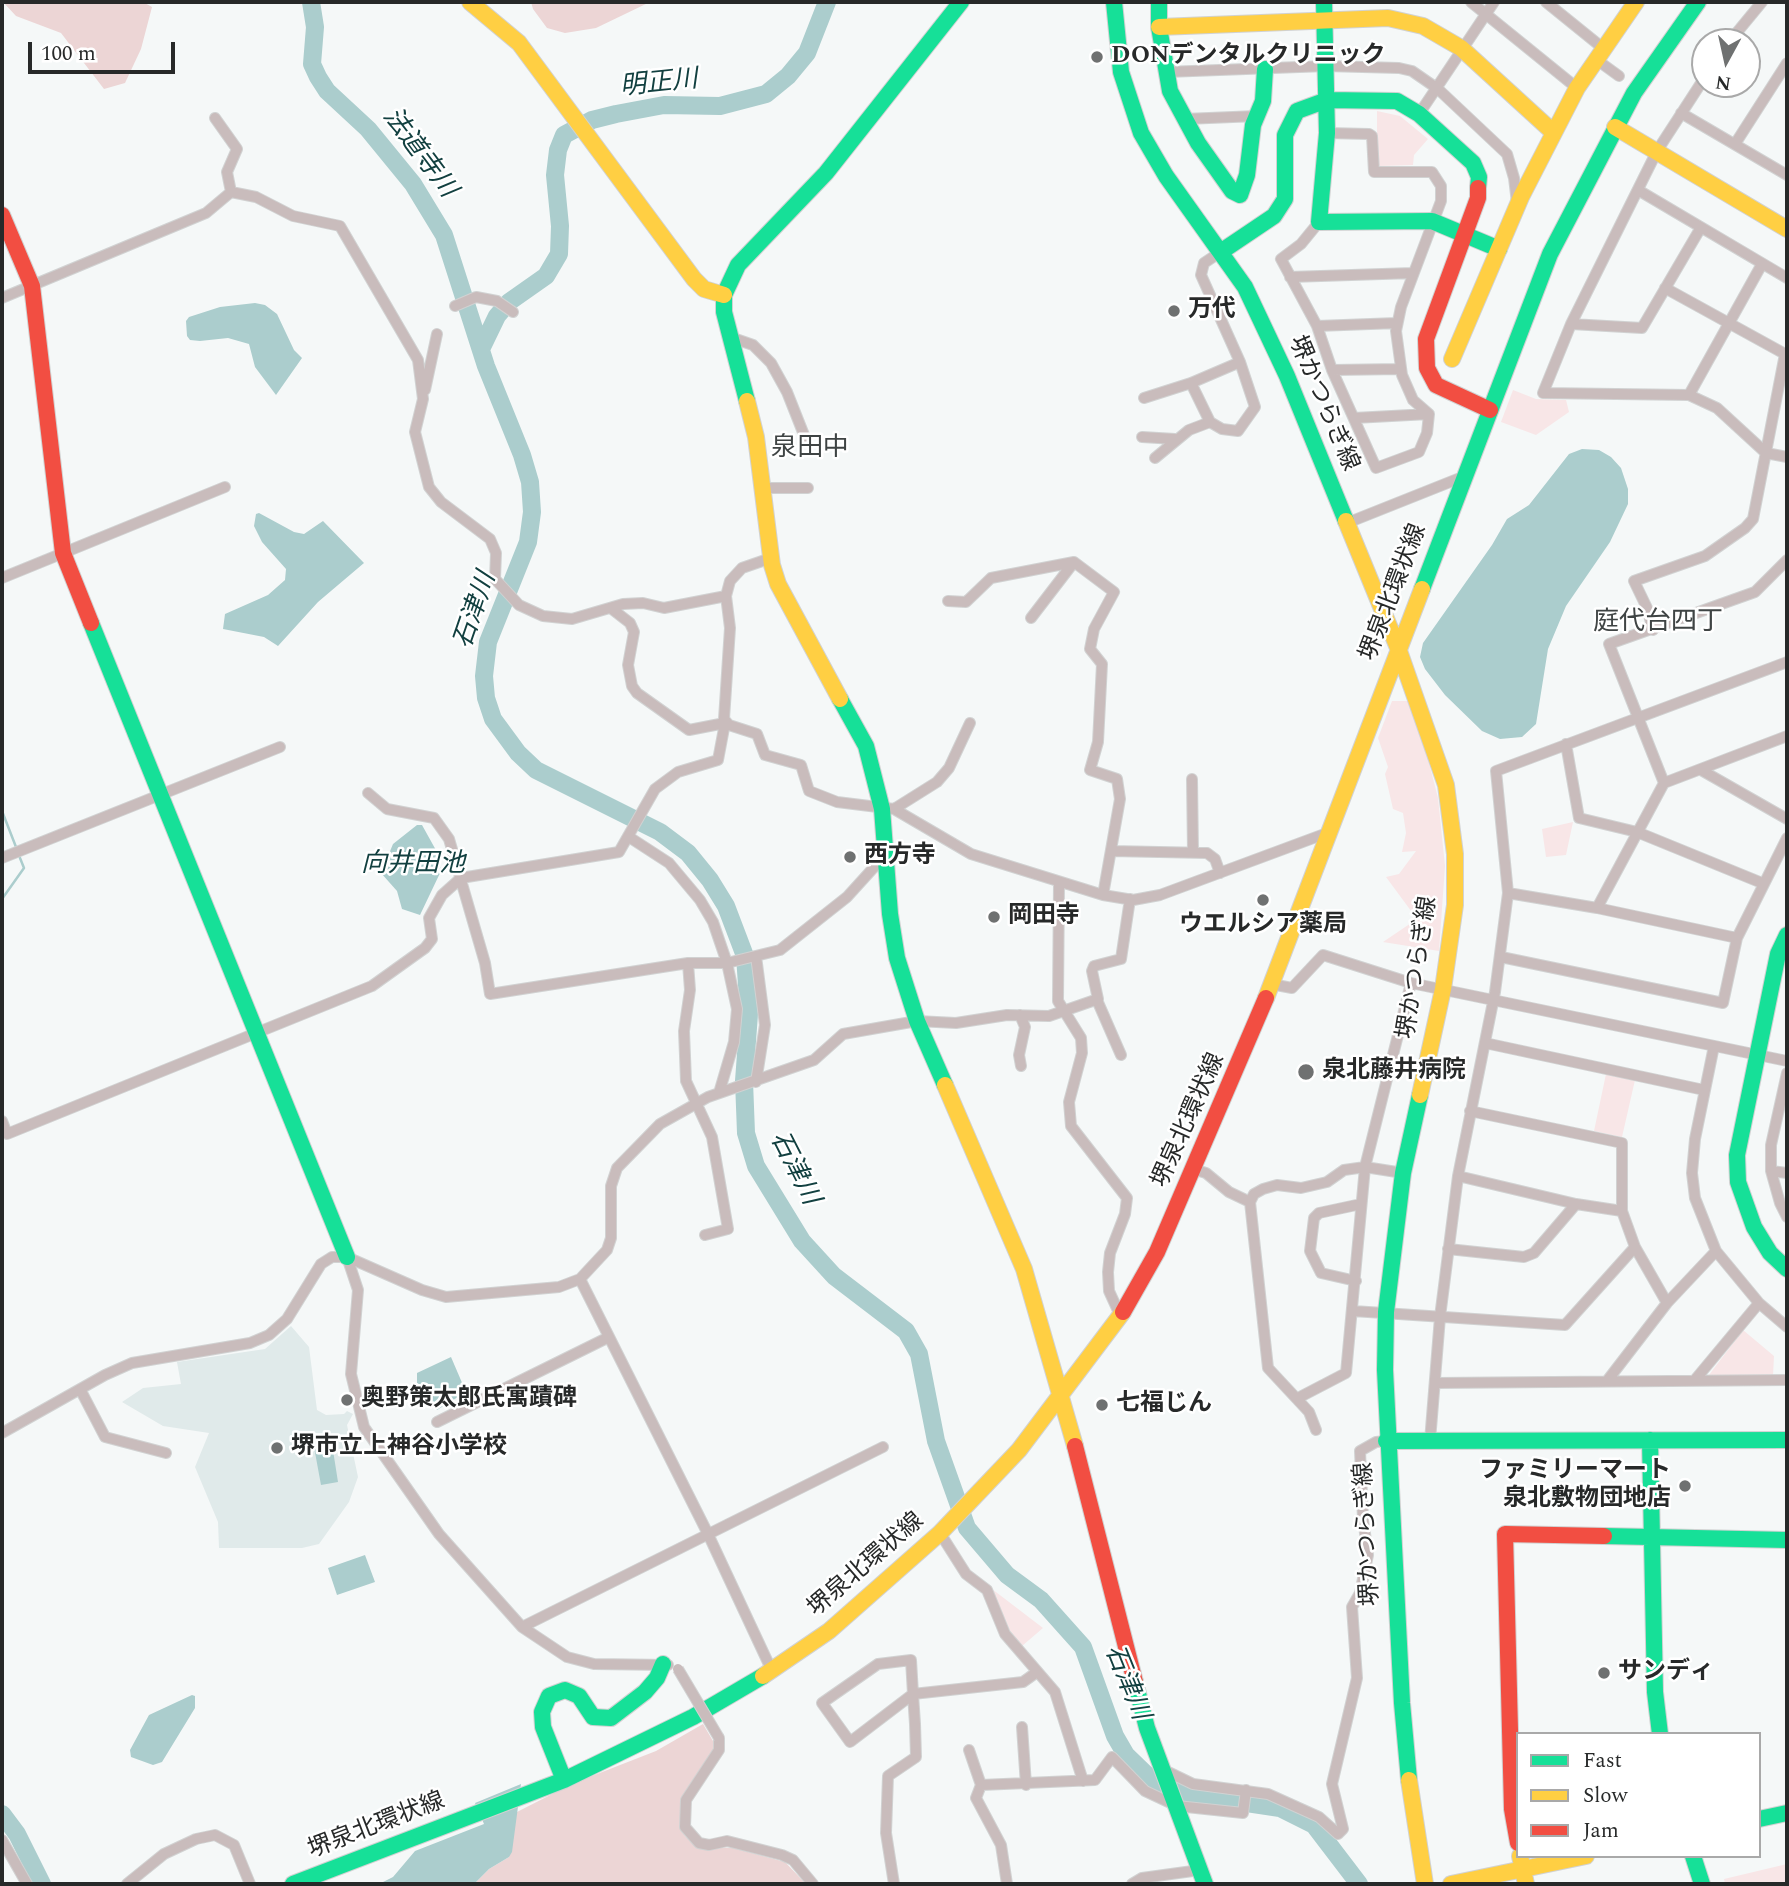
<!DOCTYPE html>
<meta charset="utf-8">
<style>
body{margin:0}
#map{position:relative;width:1789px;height:1886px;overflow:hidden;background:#f5f8f8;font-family:Spectral,serif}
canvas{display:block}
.frame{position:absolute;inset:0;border:4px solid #272929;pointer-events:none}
.legend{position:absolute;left:1516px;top:1732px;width:245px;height:126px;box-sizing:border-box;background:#fff;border:2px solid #a9a9a9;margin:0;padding:9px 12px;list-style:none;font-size:21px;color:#272929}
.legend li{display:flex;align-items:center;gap:14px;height:35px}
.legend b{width:35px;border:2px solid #a9a9a9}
.north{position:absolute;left:1691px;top:28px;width:70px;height:70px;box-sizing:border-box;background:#fff;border:2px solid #a9a9a9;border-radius:50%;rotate:188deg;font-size:19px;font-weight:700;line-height:28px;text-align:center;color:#272929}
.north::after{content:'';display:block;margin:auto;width:24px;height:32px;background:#6f7171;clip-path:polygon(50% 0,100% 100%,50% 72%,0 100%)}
.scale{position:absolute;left:28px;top:42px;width:147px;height:32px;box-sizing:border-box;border:4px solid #272929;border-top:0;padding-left:9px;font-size:21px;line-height:24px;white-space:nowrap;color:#272929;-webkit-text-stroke:5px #fff;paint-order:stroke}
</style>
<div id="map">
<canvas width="1789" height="1886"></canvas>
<div class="frame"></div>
<ul class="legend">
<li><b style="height:9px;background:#16e098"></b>Fast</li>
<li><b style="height:9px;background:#ffcf43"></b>Slow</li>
<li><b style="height:9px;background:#f24e42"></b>Jam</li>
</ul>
<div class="north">N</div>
<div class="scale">100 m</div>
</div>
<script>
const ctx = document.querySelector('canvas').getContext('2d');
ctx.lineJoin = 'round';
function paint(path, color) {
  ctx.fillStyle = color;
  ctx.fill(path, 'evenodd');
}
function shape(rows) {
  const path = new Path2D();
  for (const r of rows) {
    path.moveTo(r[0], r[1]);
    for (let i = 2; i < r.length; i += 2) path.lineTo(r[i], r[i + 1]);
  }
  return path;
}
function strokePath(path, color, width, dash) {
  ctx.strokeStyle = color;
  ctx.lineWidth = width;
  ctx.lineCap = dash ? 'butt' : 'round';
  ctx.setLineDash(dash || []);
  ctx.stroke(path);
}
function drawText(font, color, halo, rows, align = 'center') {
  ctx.font = font + ' Spectral,"Noto Sans JP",serif';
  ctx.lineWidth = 5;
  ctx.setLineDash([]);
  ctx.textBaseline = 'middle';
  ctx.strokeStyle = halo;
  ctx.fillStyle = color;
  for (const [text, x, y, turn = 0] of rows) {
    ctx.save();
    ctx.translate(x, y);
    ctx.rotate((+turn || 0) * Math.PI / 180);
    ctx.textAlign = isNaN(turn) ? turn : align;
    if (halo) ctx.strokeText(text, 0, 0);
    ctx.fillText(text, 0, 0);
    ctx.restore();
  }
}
paint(shape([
 [291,1326,309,1347,317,1410,326,1415,344,1414,347,1411,353,1414,347,1425,358,1477,349,1502,319,1544,302,1548,219,1548,218,1522,195,1467,209,1433,163,1426,122,1402,143,1388,181,1384,177,1362,265,1349]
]), '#e0eaea');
paint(shape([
 [1377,111,1400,116,1428,139,1414,155,1413,165,1380,166,1377,162],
 [1513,390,1536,399,1566,400,1569,412,1536,435,1501,422],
 [1392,701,1408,701,1427,755,1438,798,1445,866,1439,951,1383,942,1417,919,1386,877,1399,874,1416,851,1402,852,1406,833,1403,813,1393,809,1385,774,1388,767,1378,738],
 [1573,822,1566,855,1546,857,1542,829],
 [1606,1074,1635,1080,1622,1137,1594,1131],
 [1743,1330,1774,1356,1773,1376,1709,1375],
 [992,1589,1043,1628,1022,1646,1010,1631],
 [1787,1864,1787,1884,1725,1884,1724,1879]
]), '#f8e6e7');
paint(shape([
 [3,2,143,2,152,7,141,49,125,83,104,89,61,33,16,16],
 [531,2,650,2,596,28,565,33,547,28,533,9],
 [703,1724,713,1741,713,1753,680,1820,685,1836,696,1846,733,1848,785,1862,806,1884,474,1884,489,1869,509,1857,515,1813,574,1783,656,1751]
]), '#ecd5d5');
paint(shape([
 [255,303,265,305,277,314,294,350,302,358,276,395,255,367,249,344,228,338,200,341,190,340,187,336,186,321,189,317,220,307],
 [1582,449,1599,450,1611,457,1621,468,1628,489,1628,504,1610,542,1566,606,1548,649,1536,724,1522,737,1500,739,1482,731,1445,695,1425,669,1420,657,1423,643,1492,545,1507,519,1529,505,1569,454],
 [259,513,294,532,304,534,323,521,364,563,318,602,278,646,264,637,223,629,225,614,268,595,285,580,286,569,262,542,254,526,256,514],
 [417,825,422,825,437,852,441,871,420,915,402,909,397,891,381,873,393,844],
 [451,1357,466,1392,437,1410,417,1393,417,1373],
 [332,1444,338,1482,321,1485,314,1447],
 [365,1555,375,1582,337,1595,328,1568],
 [192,1695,195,1696,195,1708,162,1762,153,1765,131,1757,130,1750,149,1715],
 [521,1784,512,1852,509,1857,489,1869,474,1884,379,1884,393,1877,415,1851,484,1824,475,1803]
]), '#abcdcd');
strokePath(shape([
 [2,811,16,847],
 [2,899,24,868,18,853]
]), '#abcdcd', 2.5);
strokePath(shape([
 [311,2,315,27,312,64,318,77,327,91,368,129,413,184,444,235,486,366,522,455,530,482,532,512,528,542,488,642,484,676,486,698,493,719,518,753,536,770,660,832,688,853,710,880,726,906,745,956,749,1014,744,1081,746,1133,756,1166,802,1241,834,1276,906,1331,919,1354,936,1441,967,1528,1007,1575,1041,1600,1083,1647,1115,1736,1126,1755,1155,1783,1180,1793,1280,1808,1314,1825,1359,1884],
 [482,347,497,316,509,302,546,276,559,254,560,226,555,175,558,150,564,135,592,120,616,114,664,105,720,106,766,94,788,76,807,53,827,2],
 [2,1814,17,1834,42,1884]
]), '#abcdcd', 18);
const street = shape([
 [1471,2,1577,88],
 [1546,2,1604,49],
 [1729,42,1762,2],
 [1597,60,1619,76],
 [1166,72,1326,66,1399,68,1412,71,1438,89,1507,154,1514,178,1517,203],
 [1705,77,1657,151,1571,324,1543,393,1689,395,1717,408,1766,453,1787,457],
 [1681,113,1787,175],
 [1419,114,1494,2],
 [1185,119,1257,116],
 [1735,144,1787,63],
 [1638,190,1787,278],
 [231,192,256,197,293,216,340,226,418,360,423,399,415,432,429,487,441,502,490,539,496,553,495,579,519,605,543,616,572,619,623,604,643,603,664,608,726,596],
 [1319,222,1301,244,1281,259,1317,326,1332,370,1376,468,1419,452,1427,433,1429,414,1413,400,1402,375,1396,331,1401,307,1441,201,1441,186,1432,172,1374,172,1372,136,1369,134,1327,133],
 [1290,277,1413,273],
 [2,298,206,213,231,192,227,172,237,149,215,118],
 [455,306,476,297,497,301,513,312],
 [1571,324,1642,328,1700,229],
 [1317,326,1397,323],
 [730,337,753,345,771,363,787,392,806,440],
 [1332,370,1401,369],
 [1191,383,1210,422,1222,429,1238,431,1255,407,1240,362,1201,275,1204,263,1222,251],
 [425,390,437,334],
 [1689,395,1762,264],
 [1144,398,1191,383,1240,362],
 [1354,418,1429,414],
 [1142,437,1175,439],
 [1155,458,1189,430,1210,422],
 [762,488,808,488],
 [1347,523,1465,476],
 [771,558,742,568,730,581,726,596,730,628,724,719,729,725,757,734,765,755,801,765,809,791,837,802,894,809,971,854,1103,895,1133,900,1160,895,1327,833],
 [2,578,225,487],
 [948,601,966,602,991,578,1074,562],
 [1031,618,1074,562,1114,592,1094,629,1090,649,1102,664,1098,742,1090,770,1117,779,1120,799,1103,895],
 [1653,630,1647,608,1634,581,1705,556,1745,528,1753,519,1785,354,1665,288],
 [1566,744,1579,818,1637,832,1762,883],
 [1701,770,1787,819],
 [1192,779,1193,852],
 [1664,783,1609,644,1755,592,1787,560],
 [368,793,387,809,434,818,449,839,485,963,490,994,688,963,727,963,780,950,847,897,886,854],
 [894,809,937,782,949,768,970,723],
 [629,837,669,863,700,900,713,922,727,963,737,1009,734,1042,719,1093],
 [1111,851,1207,853,1215,859,1220,873],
 [2,858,280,747],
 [1059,882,1058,1001,1081,1038,1082,1053,1069,1102,1071,1126,1127,1198,1125,1214,1110,1253,1108,1272,1109,1291,1120,1315],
 [1508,893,1597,908,1737,938],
 [1597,908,1664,783,1787,736],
 [1501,957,1723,1003,1737,938,1787,838],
 [688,963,690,990,684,1031,686,1081,712,1137,728,1229,705,1235],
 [1271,984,1292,988,1323,955,1411,983,1787,1061],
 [1097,1000,1121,1055],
 [1020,1015,1025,1027,1019,1055,1021,1066],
 [1485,1043,1704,1090],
 [1714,1046,1695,1139,1692,1173,1695,1198,1716,1251,1759,1303,1787,1327],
 [1787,1073,1771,1145,1771,1171,1780,1203,1787,1217],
 [756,1082,765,1025,756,956],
 [1470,1111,1622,1143,1622,1211,1635,1247,1667,1303],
 [2,1121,7,1134,372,986,425,948,432,939,429,918,442,895,461,878,619,852,655,789,678,772,718,760,725,723,689,730,637,693,632,686,628,665,634,632,630,623,612,609],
 [1193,1169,1206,1173,1229,1192,1250,1202],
 [1771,1171,1787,1173],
 [1458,1176,1576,1204,1622,1211],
 [1448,1249,1524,1257,1534,1253,1576,1204],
 [347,1257,358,1290,351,1374,364,1427,439,1534,522,1627,567,1657,594,1664,668,1665],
 [580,1279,708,1534,772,1671],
 [1356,1281,1321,1273,1310,1251,1314,1218,1319,1213,1361,1204],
 [1353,1311,1565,1325,1635,1247],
 [1607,1381,1667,1303,1716,1251],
 [1694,1381,1759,1303],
 [1436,1383,1787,1380],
 [80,1389,105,1437,166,1453],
 [1298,1398,1346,1373,1365,1167,1411,983],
 [437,1422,609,1337],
 [1316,1430,1309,1412,1268,1368,1250,1202,1254,1194,1263,1189,1277,1185,1301,1188,1327,1182,1344,1170,1365,1167,1403,1173],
 [2,1433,105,1375,132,1363,250,1343,269,1335,287,1319,321,1264,332,1257,347,1257,422,1290,446,1297,559,1287,580,1279,607,1250,611,1238,611,1186,617,1168,660,1124,708,1097,814,1060,843,1034,917,1021,956,1023,1007,1015,1049,1016,1098,999,1092,971,1094,966,1121,959,1130,899],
 [1430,1441,1440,1317,1458,1176,1495,992,1508,893,1496,771,1787,662],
 [940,1533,966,1574,987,1590,1005,1634,1055,1692,1083,1781],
 [522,1627,883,1447],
 [1022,1727,1026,1785],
 [719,1738,719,1750,686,1800,685,1827,699,1843,709,1845,727,1841,782,1855,793,1860,813,1884],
 [969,1750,981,1785],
 [1164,1770,1193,1784,1268,1794,1319,1817,1338,1834,1343,1829,1332,1784,1357,1678,1352,1607,1360,1593,1368,1555,1363,1519,1360,1451,1376,1442,1386,1441],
 [2,1840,27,1884],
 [127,1884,164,1854,196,1839,215,1835,234,1845,250,1884],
 [894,1884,886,1833,888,1776,916,1757,915,1724,913,1694,911,1660,878,1664,822,1703,850,1742,913,1694,1023,1682,1037,1672],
 [1007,1884,1001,1845,976,1798,981,1785,1095,1780,1112,1757,1145,1791,1177,1806,1243,1813,1246,1790],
 [1132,1884,1142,1878,1200,1870]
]);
const fast = shape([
 [1114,2,1121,72,1141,133,1166,176,1245,287,1287,376,1346,521],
 [1159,2,1159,27,1170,91,1198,143,1232,191,1240,195,1247,175,1253,125,1263,101,1265,69],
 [1324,2,1327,133,1319,222,1432,221,1499,249],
 [1222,251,1274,216,1285,199,1285,135,1297,111,1327,100,1397,101,1419,114,1473,163,1479,177,1478,188],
 [747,401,724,312,724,295,738,265,826,173,961,2],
 [1422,589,1550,254,1634,93,1698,2],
 [91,623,347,1257],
 [840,699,866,746,882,809,890,914,897,958,917,1021,945,1085],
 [1787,935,1778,954,1737,1155,1738,1182,1754,1227,1770,1253,1787,1269],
 [1650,1440,1655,1692,1660,1734],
 [1386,1441,1787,1440],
 [1604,1536,1787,1540],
 [1135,1682,1147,1728,1205,1884],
 [564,1780,543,1727,542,1712,549,1696,565,1690,579,1696,593,1717,611,1718,645,1692,657,1678,663,1664],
 [1409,1780,1402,1703,1385,1370,1386,1312,1403,1173,1420,1095],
 [1759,1819,1787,1813],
 [1693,1856,1702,1884],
 [293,1884,564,1780,693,1717,763,1676]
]);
const slow = shape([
 [470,2,519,43,694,279,704,289,724,295],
 [1159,27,1388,18,1423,26,1461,48,1554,133],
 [1615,127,1787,229],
 [1452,359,1521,197,1577,88,1636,2],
 [747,401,756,437,772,565,778,584,840,699],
 [1346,521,1398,648,1446,785,1455,854,1455,905,1443,989,1420,1095],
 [1266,998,1422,589],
 [945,1085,1024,1269,1075,1446],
 [763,1676,829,1631,940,1533,1019,1450,1123,1312],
 [1409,1780,1425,1884],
 [1520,1856,1526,1884],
 [1451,1884,1586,1856]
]);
const jam = shape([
 [1478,188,1478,198,1426,339,1427,368,1436,385,1490,410],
 [2,215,32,286,63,553,91,623],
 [1123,1312,1157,1252,1266,998],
 [1075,1446,1135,1682],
 [1518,1843,1512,1809,1505,1534,1604,1536]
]);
strokePath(street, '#d1d2d2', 12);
strokePath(fast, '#d1d2d2', 18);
strokePath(slow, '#d1d2d2', 18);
strokePath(jam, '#d1d2d2', 18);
strokePath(street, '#c9bcbc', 10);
strokePath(fast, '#16e098', 16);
strokePath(slow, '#ffcf43', 16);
strokePath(jam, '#f24e42', 16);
const streetBridge = shape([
 [678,1669,719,1738]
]);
strokePath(streetBridge, '#d1d2d2', 12, []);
strokePath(streetBridge, '#c9bcbc', 10);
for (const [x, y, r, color] of [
 [1097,57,7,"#6f7171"],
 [1174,311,7,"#6f7171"],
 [850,857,7,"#6f7171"],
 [1263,900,7,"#6f7171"],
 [994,917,7,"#6f7171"],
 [1306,1072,9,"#6f7171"],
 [347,1400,7,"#6f7171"],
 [1102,1405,7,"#6f7171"],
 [277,1448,7,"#6f7171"],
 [1685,1486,7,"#6f7171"],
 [1604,1673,7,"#6f7171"]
]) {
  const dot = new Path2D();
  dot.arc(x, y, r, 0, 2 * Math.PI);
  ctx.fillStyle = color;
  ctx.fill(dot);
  strokePath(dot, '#fff', 2.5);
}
drawText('bold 24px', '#272929', '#fff', [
 ["DONデンタルクリニック",1111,57],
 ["万代",1188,311],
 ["西方寺",864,857],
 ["岡田寺",1008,917],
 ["ウエルシア薬局",1263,926,"center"],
 ["泉北藤井病院",1322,1072],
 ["奥野策太郎氏寓蹟碑",361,1400],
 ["七福じん",1116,1405],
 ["堺市立上神谷小学校",291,1448],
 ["ファミリーマート",1671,1472,"right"],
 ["泉北敷物団地店",1671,1500,"right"],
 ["サンディ",1618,1673]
], 'left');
drawText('24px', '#272929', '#fff', [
 ["堺かつらぎ線",1322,404,67],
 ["堺泉北環状線",1395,593,-69],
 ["堺かつらぎ線",1419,968,-81],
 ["堺泉北環状線",1190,1121,-66],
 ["堺かつらぎ線",1369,1534,-93],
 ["堺泉北環状線",867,1566,-41],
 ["堺泉北環状線",377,1827,-21]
]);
drawText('italic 26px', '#124040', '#fff', [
 ["明正川",659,85,-6],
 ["法道寺川",418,154,53],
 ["石津川",477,611,-71],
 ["向井田池",413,866],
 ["石津川",793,1169,63],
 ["石津川",1125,1683,68]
]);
drawText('26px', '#3f4444', '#fff', [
 ["泉田中",810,450],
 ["庭代台四丁",1658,624]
]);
</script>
